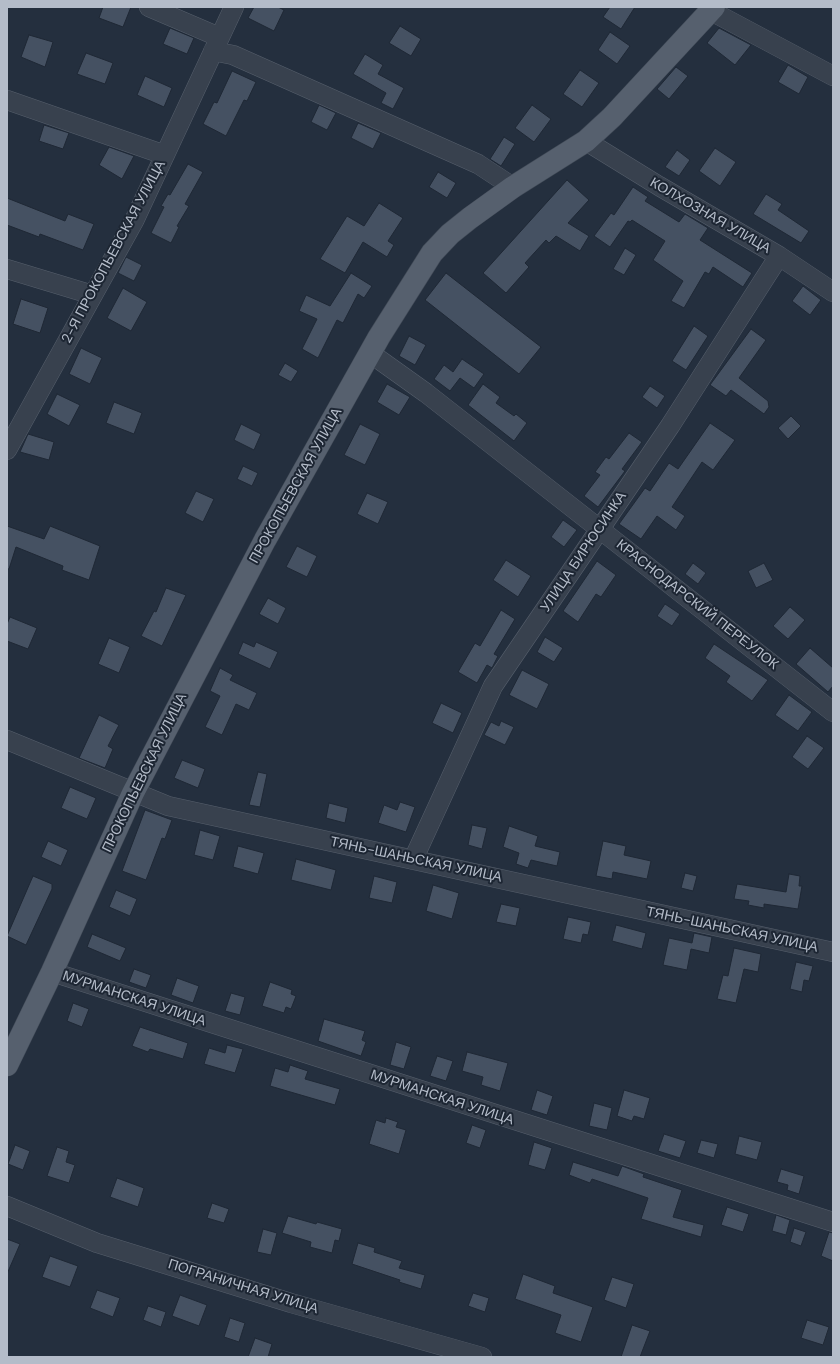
<!DOCTYPE html>
<meta charset="utf-8">
<style>
body{margin:0}
#map{position:relative;width:840px;height:1364px;overflow:hidden;background:#242f3e;font-family:"DM Sans",sans-serif}
canvas{display:block}
.frame{position:absolute;inset:0;border:8px solid #b4bcc9;pointer-events:none}
</style>
<div id="map">
<canvas width="840" height="1364"></canvas>
<div class="frame"></div>
</div>
<script>
const ctx = document.querySelector('canvas').getContext('2d');
ctx.lineJoin = 'round';
function paint(path, color) {
  ctx.fillStyle = color;
  ctx.fill(path, 'evenodd');
}
function shape(rows) {
  const path = new Path2D();
  for (const r of rows) {
    path.moveTo(r[0], r[1]);
    for (let i = 2; i < r.length; i += 2) path.lineTo(r[i], r[i + 1]);
  }
  return path;
}
function strokePath(path, color, width, dash) {
  ctx.strokeStyle = color;
  ctx.lineWidth = width;
  ctx.lineCap = dash ? 'butt' : 'round';
  ctx.setLineDash(dash || []);
  ctx.stroke(path);
}
function drawText(font, color, halo, rows, align = 'center') {
  ctx.font = font + ' "DM Sans",sans-serif';
  ctx.lineWidth = 4;
  ctx.setLineDash([]);
  ctx.textBaseline = 'middle';
  ctx.strokeStyle = halo;
  ctx.fillStyle = color;
  for (const [text, x, y, turn = 0] of rows) {
    ctx.save();
    ctx.translate(x, y);
    ctx.rotate((+turn || 0) * Math.PI / 180);
    ctx.textAlign = isNaN(turn) ? turn : align;
    if (halo) ctx.strokeText(text, 0, 0);
    ctx.fillText(text, 0, 0);
    ctx.restore();
  }
}
const building = shape([
 [103,7,131,7,123,27,99,18,103,7],
 [254,7,278,7,284,10,274,31,248,18,254,7],
 [610,7,635,7,621,29,603,17,610,7],
 [400,26,421,39,411,56,389,43,400,26],
 [170,28,194,38,187,54,163,44,170,28],
 [719,28,751,45,735,65,707,43,719,28],
 [610,32,630,46,617,64,598,50,610,32],
 [29,35,53,42,45,67,21,57,29,35],
 [86,53,113,63,105,84,77,74,86,53],
 [365,54,383,65,378,74,404,88,393,109,381,103,386,93,353,74,365,54],
 [788,65,808,77,799,94,778,82,788,65],
 [676,67,688,76,669,99,657,89,676,67],
 [580,70,599,83,582,107,563,94,580,70],
 [232,71,256,82,247,101,244,100,226,136,203,124,214,102,217,103,232,71],
 [145,76,172,88,164,107,137,95,145,76],
 [319,105,336,113,327,130,311,122,319,105],
 [532,105,551,119,534,142,515,128,532,105],
 [358,123,381,133,373,149,351,138,358,123],
 [44,125,69,133,63,149,39,141,44,125],
 [504,137,515,144,501,166,490,159,504,137],
 [109,147,134,156,122,179,99,165,109,147],
 [715,148,736,162,720,186,699,171,715,148],
 [677,150,690,160,679,176,665,167,677,150],
 [188,164,203,172,185,204,189,206,177,226,179,227,171,243,151,233,164,207,161,206,168,194,170,195,188,164],
 [438,172,456,183,447,198,429,187,438,172],
 [567,180,589,200,568,223,589,236,580,251,556,236,549,243,546,240,525,263,529,267,506,293,483,273,567,180],
 [633,187,648,197,645,201,679,222,685,214,708,228,700,240,752,273,743,287,713,267,709,274,705,272,684,308,671,301,683,281,653,260,665,241,632,220,630,222,628,221,610,247,594,236,611,213,614,215,633,187],
 [766,194,782,204,778,210,809,231,801,243,753,214,766,194],
 [7,198,65,221,68,214,94,224,83,250,40,234,39,237,7,225,7,198],
 [379,203,403,218,388,241,394,245,387,257,363,242,345,273,320,259,347,216,364,226,379,203],
 [625,248,636,255,624,275,613,269,625,248],
 [126,257,142,265,134,281,118,273,126,257],
 [351,273,372,286,364,298,358,294,343,323,337,320,318,358,302,349,317,319,299,311,306,295,330,306,351,273],
 [446,273,541,347,519,374,425,300,446,273],
 [803,286,821,300,810,315,792,301,803,286],
 [123,288,147,302,131,331,107,318,123,288],
 [21,299,48,308,40,333,13,324,21,299],
 [694,326,708,336,686,370,672,361,694,326],
 [751,329,766,340,739,378,768,401,769,407,764,414,731,390,726,396,710,385,751,329],
 [409,336,426,345,415,365,399,356,409,336],
 [81,348,102,358,90,384,69,374,81,348],
 [462,359,484,374,474,388,460,378,450,391,434,379,444,365,453,372,462,359],
 [285,363,298,371,291,382,278,375,285,363],
 [387,384,410,397,399,415,377,402,387,384],
 [483,384,500,397,496,403,514,416,516,414,527,423,514,441,468,405,483,384],
 [650,386,665,396,657,408,642,397,650,386],
 [57,394,80,405,69,426,47,414,57,394],
 [114,402,142,413,134,434,106,423,114,402],
 [791,416,801,426,788,439,778,428,791,416],
 [710,423,735,440,713,470,702,462,672,507,685,516,676,530,657,516,641,539,619,524,645,488,650,491,669,463,678,469,710,423],
 [241,424,261,434,254,450,234,440,241,424],
 [360,424,380,434,365,465,344,455,360,424],
 [629,433,642,442,622,469,625,471,598,507,584,496,600,475,595,472,606,457,609,459,629,433],
 [28,434,54,442,49,460,20,452,28,434],
 [243,466,258,473,252,486,237,479,243,466],
 [196,491,214,499,203,522,185,513,196,491],
 [367,493,388,502,378,524,357,514,367,493],
 [563,520,577,530,564,547,551,537,563,520],
 [7,526,44,539,50,526,100,546,89,580,62,570,63,566,16,547,9,569,7,569,7,526],
 [297,546,317,556,307,577,286,567,297,546],
 [506,560,531,576,518,597,493,580,506,560],
 [597,561,616,575,601,597,596,594,578,622,563,611,597,561],
 [693,563,706,573,698,584,685,574,693,563],
 [764,563,773,580,756,588,748,571,764,563],
 [166,588,186,595,162,646,141,636,154,611,156,612,166,588],
 [268,598,286,608,278,624,259,614,268,598],
 [665,604,680,614,672,626,657,616,665,604],
 [790,607,805,620,788,639,773,626,790,607],
 [501,610,515,619,494,654,498,656,492,668,487,665,477,683,458,672,475,643,480,646,501,610],
 [10,617,37,628,28,649,7,641,7,624,10,617],
 [545,637,563,648,554,662,537,652,545,637],
 [109,638,130,647,119,673,98,664,109,638],
 [243,642,254,647,256,642,278,652,270,669,238,654,243,642],
 [714,644,768,680,752,701,726,682,730,676,705,658,714,644],
 [810,648,833,668,833,686,828,692,796,664,810,648],
 [220,668,233,675,230,680,257,693,249,710,236,704,222,735,205,727,220,696,210,691,220,668],
 [522,670,549,684,537,709,509,695,522,670],
 [789,695,812,712,798,731,775,715,789,695],
 [441,703,462,713,453,733,432,723,441,703],
 [99,715,119,725,108,746,113,749,105,768,79,758,99,715],
 [501,721,514,727,505,745,484,735,491,722,499,726,501,721],
 [807,736,824,748,808,769,792,757,807,736],
 [182,760,205,769,198,788,174,778,182,760],
 [258,772,267,774,260,807,249,805,258,772],
 [70,787,96,798,87,819,61,808,70,787],
 [400,802,415,807,406,832,378,823,384,805,397,810,400,802],
 [329,803,348,808,345,823,326,818,329,803],
 [145,810,172,820,165,839,162,838,146,880,122,871,145,810],
 [472,825,487,828,482,849,468,845,472,825],
 [509,826,538,836,535,846,560,852,557,866,531,860,528,868,516,864,519,853,503,847,509,826],
 [200,830,220,836,213,860,194,855,200,830],
 [48,841,68,850,61,866,41,857,48,841],
 [603,841,626,846,624,855,651,861,647,879,613,872,612,879,596,876,603,841],
 [238,846,264,853,258,874,233,867,238,846],
 [296,859,336,870,331,890,291,880,296,859],
 [685,873,697,876,693,891,681,888,685,873],
 [789,874,800,876,799,886,802,886,798,909,764,904,764,908,748,905,749,901,734,899,737,884,786,892,789,874],
 [33,876,52,884,52,889,26,945,7,936,33,876],
 [374,876,397,882,392,903,369,898,374,876],
 [433,885,459,893,452,919,426,911,433,885],
 [116,890,137,899,130,916,109,907,116,890],
 [501,904,520,908,516,926,496,922,501,904],
 [568,917,591,922,588,935,583,934,581,943,563,939,568,917],
 [616,925,646,933,642,949,612,941,616,925],
 [694,933,712,937,709,953,691,949,687,970,663,965,669,938,692,943,694,933],
 [92,934,126,948,120,961,87,947,92,934],
 [734,948,761,954,758,972,744,969,736,1003,717,999,723,975,728,976,734,948],
 [796,962,813,966,809,981,804,980,802,992,790,989,796,962],
 [134,969,151,975,146,988,129,982,134,969],
 [177,978,199,986,193,1003,171,995,177,978],
 [270,982,292,990,291,994,296,996,291,1009,286,1007,284,1013,262,1006,270,982],
 [231,993,245,997,240,1015,225,1011,231,993],
 [73,1003,89,1009,82,1027,67,1021,73,1003],
 [324,1019,365,1031,362,1040,366,1042,361,1056,318,1041,324,1019],
 [140,1027,188,1043,183,1059,150,1049,148,1052,132,1046,140,1027],
 [396,1042,411,1047,404,1069,390,1065,396,1042],
 [227,1045,243,1049,235,1073,204,1064,209,1048,225,1053,227,1045],
 [467,1052,508,1063,500,1091,481,1085,483,1077,462,1071,467,1052],
 [437,1056,453,1061,446,1081,430,1076,437,1056],
 [290,1065,308,1071,305,1079,340,1089,335,1105,270,1086,275,1068,288,1072,290,1065],
 [537,1090,553,1096,547,1115,531,1110,537,1090],
 [624,1090,650,1098,644,1119,634,1116,632,1121,617,1116,624,1090],
 [594,1103,612,1108,607,1130,589,1126,594,1103],
 [386,1118,398,1122,396,1127,406,1130,399,1154,369,1144,376,1120,385,1123,386,1118],
 [472,1125,486,1130,480,1148,466,1143,472,1125],
 [664,1134,686,1141,680,1158,658,1151,664,1134],
 [739,1136,762,1142,757,1160,735,1154,739,1136],
 [701,1140,718,1144,714,1158,697,1153,701,1140],
 [534,1142,552,1148,545,1170,528,1165,534,1142],
 [15,1145,30,1151,23,1170,8,1164,15,1145],
 [57,1147,69,1151,66,1162,75,1165,69,1183,47,1176,57,1147],
 [573,1162,618,1176,622,1166,644,1174,643,1177,682,1190,673,1217,704,1225,701,1237,641,1219,648,1198,592,1179,590,1183,569,1175,573,1162],
 [781,1169,804,1176,799,1194,787,1190,788,1185,777,1182,781,1169],
 [117,1178,144,1188,138,1207,110,1197,117,1178],
 [212,1203,229,1209,224,1223,207,1218,212,1203],
 [727,1207,749,1214,743,1232,721,1225,727,1207],
 [776,1215,790,1220,786,1235,772,1231,776,1215],
 [288,1216,316,1224,317,1222,342,1229,339,1241,335,1240,332,1253,310,1247,311,1242,282,1233,288,1216],
 [794,1228,806,1232,801,1246,790,1242,794,1228],
 [263,1229,277,1233,271,1255,257,1252,263,1229],
 [829,1232,833,1233,833,1261,821,1256,829,1232],
 [7,1239,20,1244,7,1274,7,1239],
 [358,1243,375,1248,374,1252,402,1261,399,1268,425,1275,421,1289,399,1282,400,1280,352,1264,358,1243],
 [50,1256,78,1266,70,1287,42,1277,50,1256],
 [523,1274,555,1286,553,1293,593,1307,581,1342,555,1333,561,1315,515,1299,523,1274],
 [612,1277,634,1284,626,1308,604,1300,612,1277],
 [97,1290,120,1298,113,1317,90,1308,97,1290],
 [473,1293,489,1298,485,1312,468,1306,473,1293],
 [180,1295,207,1305,199,1326,172,1316,180,1295],
 [148,1306,166,1312,161,1327,143,1320,148,1306],
 [230,1318,245,1323,239,1342,224,1337,230,1318],
 [807,1320,829,1327,823,1345,801,1338,807,1320],
 [632,1325,650,1331,640,1357,621,1357,632,1325],
 [255,1338,272,1344,268,1357,248,1357,255,1338]
]);
paint(building, '#455162');
strokePath(building, '#1f2835', 1);
const minor = shape([
 [149,7,219,37],
 [711,11,833,76],
 [213,51,233,55,478,164,513,187],
 [7,100,165,155],
 [586,141,659,186,779,256,833,292],
 [7,269,93,295],
 [370,353,426,393,833,712],
 [7,450,134,221,234,7],
 [7,740,168,806,833,952],
 [413,860,493,686,670,426,779,256],
 [52,972,833,1222],
 [7,1206,97,1243,291,1303,482,1357]
]);
const major = shape([
 [7,1065,52,972,133,793,265,540,379,337,432,253,450,234,470,218,513,187,586,141,612,117,714,7]
]);
strokePath(minor, '#565f6c', 20);
strokePath(major, '#414a57', 23);
strokePath(minor, '#38414e', 19);
strokePath(major, '#56606e', 22);
drawText('14px', '#b4bcc9', '#1d2633', [
 ["КОЛХОЗНАЯ УЛИЦА",710,216,30],
 ["2-Я ПРОКОПЬЕВСКАЯ УЛИЦА",114,252,-62],
 ["ПРОКОПЬЕВСКАЯ УЛИЦА",296,486,-61],
 ["УЛИЦА БИРЮСИНКА",584,552,-56],
 ["КРАСНОДАРСКИЙ ПЕРЕУЛОК",697,605,38],
 ["ПРОКОПЬЕВСКАЯ УЛИЦА",145,773,-64],
 ["ТЯНЬ-ШАНЬСКАЯ УЛИЦА",416,860,12],
 ["ТЯНЬ-ШАНЬСКАЯ УЛИЦА",732,930,12],
 ["МУРМАНСКАЯ УЛИЦА",134,999,18],
 ["МУРМАНСКАЯ УЛИЦА",442,1098,18],
 ["ПОГРАНИЧНАЯ УЛИЦА",243,1287,17]
]);
</script>
